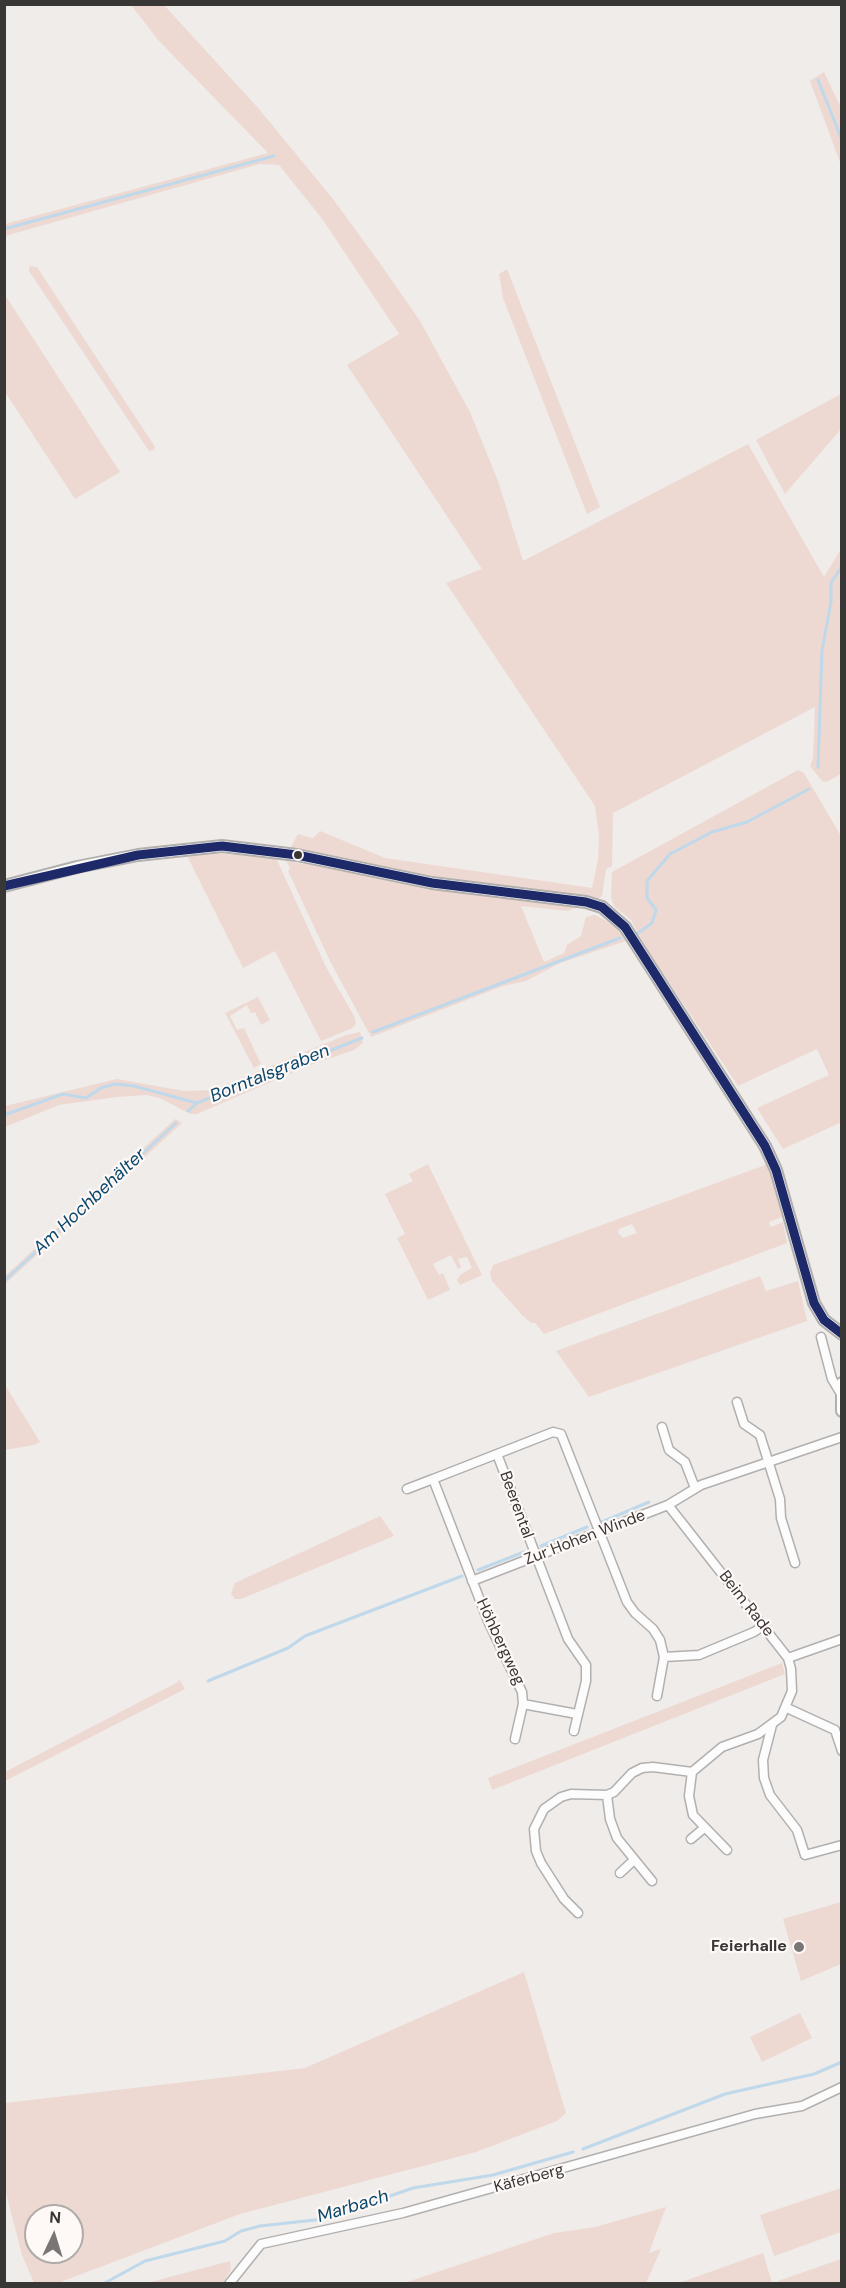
<!DOCTYPE html>
<meta charset="utf-8">
<style>
body{margin:0}
#map{position:relative;width:846px;height:2288px;overflow:hidden;background:#efecea;font-family:"DM Sans",sans-serif}
canvas{display:block}
.frame{position:absolute;inset:0;border:6px solid #393736;pointer-events:none}
.north{position:absolute;left:24px;top:2204px;width:60px;height:60px;box-sizing:border-box;background:#fef8f6;border:2px solid #afaba9;border-radius:50%;rotate:4deg;font-size:16px;font-weight:700;line-height:24px;text-align:center;color:#393736}
.north::after{content:'';display:block;margin:auto;width:21px;height:27px;background:#797675;clip-path:polygon(50% 0,100% 100%,50% 72%,0 100%)}
</style>
<div id="map">
<canvas width="846" height="2288"></canvas>
<div class="frame"></div>
<div class="north">N</div>
</div>
<script>
const ctx = document.querySelector('canvas').getContext('2d');
ctx.lineJoin = 'round';
function paint(path, color) {
  ctx.fillStyle = color;
  ctx.fill(path, 'evenodd');
}
function shape(rows) {
  const path = new Path2D();
  for (const r of rows) {
    path.moveTo(r[0], r[1]);
    for (let i = 2; i < r.length; i += 2) path.lineTo(r[i], r[i + 1]);
  }
  return path;
}
function strokePath(path, color, width, dash) {
  ctx.strokeStyle = color;
  ctx.lineWidth = width;
  ctx.lineCap = dash ? 'butt' : 'round';
  ctx.setLineDash(dash || []);
  ctx.stroke(path);
}
function drawText(font, color, halo, rows, align = 'center') {
  ctx.font = font + ' "DM Sans",sans-serif';
  ctx.lineWidth = 4.5;
  ctx.setLineDash([]);
  ctx.textBaseline = 'middle';
  ctx.strokeStyle = halo;
  ctx.fillStyle = color;
  for (const [text, x, y, turn = 0] of rows) {
    ctx.save();
    ctx.translate(x, y);
    ctx.rotate((+turn || 0) * Math.PI / 180);
    ctx.textAlign = isNaN(turn) ? turn : align;
    if (halo) ctx.strokeText(text, 0, 0);
    ctx.fillText(text, 0, 0);
    ctx.restore();
  }
}
paint(shape([
 [131,5,164,5,259,109,333,199,379,262,420,321,470,412,498,481,523,561,748,444,824,577,841,549,841,774,826,782,822,781,810,766,813,758,815,707,613,813,612,866,606,869,602,896,598,899,432,878,290,849,298,834,313,838,320,831,385,858,592,888,598,860,599,836,595,806,446,583,482,569,347,365,399,334,323,220,279,165,260,164,5,236,5,224,268,153,159,41],
 [824,72,841,108,841,165,810,81],
 [30,266,37,267,155,447,154,450,149,451,29,271],
 [507,269,600,507,587,514,503,298,499,274],
 [5,295,120,472,75,499,5,392],
 [841,394,841,429,785,494,756,440],
 [798,770,804,773,841,836,842,1122,783,1149,757,1108,829,1075,817,1049,738,1086,647,949,631,920,614,906,611,898,612,872],
 [212,853,276,858,326,967,354,1016,356,1023,353,1028,321,1041,275,951,243,968,187,856],
 [286,861,304,864,308,862,433,889,578,907,568,911,521,906,544,962,564,953,567,945,581,936,586,917,595,915,608,922,620,932,626,941,560,963,526,981,503,986,371,1037,331,963,288,871,290,868],
 [258,997,270,1020,261,1025,255,1012,251,1013,247,1005,230,1016,237,1030,244,1028,261,1064,254,1068,225,1013],
 [360,1032,363,1043,354,1050,310,1065,197,1114,190,1114,160,1098,146,1095,117,1097,59,1105,5,1127,5,1106,117,1079,184,1091,213,1090,346,1035],
 [175,1119,182,1123,5,1284,5,1276],
 [428,1164,482,1275,460,1285,457,1280,460,1275,472,1268,467,1257,458,1259,461,1267,458,1269,451,1255,433,1264,439,1275,443,1273,450,1290,428,1300,397,1238,405,1234,385,1194,413,1181,409,1174],
 [768,1164,782,1217,769,1222,771,1227,783,1222,787,1243,544,1334,535,1323,531,1323,523,1316,492,1281,490,1273,493,1265],
 [632,1224,637,1233,623,1238,618,1233,619,1229],
 [760,1276,766,1291,798,1281,807,1321,589,1397,556,1351],
 [5,1385,40,1442,34,1445,5,1450],
 [380,1516,394,1536,241,1599,235,1599,231,1594,235,1583],
 [782,1663,785,1674,492,1790,488,1778],
 [179,1679,185,1689,5,1781,5,1772,178,1682],
 [841,1902,841,1964,801,1981,783,1919],
 [524,1972,566,2113,557,2121,476,2152,240,2214,58,2283,34,2283,22,2255,5,2189,5,2103,305,2068],
 [36,2216,72,2216,72,2252,36,2252],
 [800,2013,812,2038,762,2062,750,2037],
 [841,2188,841,2232,774,2256,760,2215],
 [666,2207,649,2253,661,2249,646,2283,404,2283,554,2233,595,2227],
 [763,2253,772,2283,679,2283],
 [841,2259,841,2283,779,2283,778,2281],
 [230,2261,231,2269,223,2283,147,2283]
]), '#edd9d2');
strokePath(shape([
 [818,80,842,140],
 [4,229,274,156],
 [818,767,822,650,831,602,831,583,842,566],
 [638,933,652,923,656,910,647,898,647,881,670,854,712,832,747,822,809,789],
 [373,1032,620,938],
 [188,1111,197,1103],
 [4,1115,63,1094,86,1098,101,1088,115,1084,134,1086,197,1103,362,1038],
 [4,1281,176,1123],
 [602,1522,649,1502],
 [541,1546,587,1527],
 [478,1570,524,1552],
 [208,1681,288,1648,305,1636,462,1576],
 [583,2149,725,2094,814,2074,842,2062],
 [103,2284,145,2261,225,2241,241,2231,260,2226,324,2219,413,2188,493,2175,573,2152]
]), '#bfd8ea', 3);
const minor = shape([
 [821,1337,832,1379,841,1394],
 [737,1402,744,1424,760,1435,780,1499,781,1518,795,1563],
 [662,1427,669,1450,685,1462,695,1488],
 [497,1454,553,1432,561,1434,627,1602,635,1613,653,1629,660,1640,664,1657,657,1696],
 [433,1479,497,1454,568,1639,586,1665,586,1681,574,1731],
 [407,1489,433,1479,488,1621,522,1692,523,1704,515,1739],
 [668,1505,788,1658,791,1669,792,1691,781,1717,758,1734,722,1747,692,1772,689,1796,693,1815,727,1850],
 [472,1581,668,1505,701,1485,842,1437],
 [664,1657,699,1655,754,1632,763,1626],
 [788,1658,842,1639],
 [523,1704,577,1714],
 [787,1708,835,1730,842,1751],
 [772,1725,763,1760,764,1778,770,1795,797,1830,805,1855,842,1845],
 [691,1839,703,1829],
 [620,1873,634,1860],
 [652,1881,617,1838,610,1819,607,1795,614,1792,632,1773,642,1768,653,1767,692,1772],
 [578,1913,564,1899,541,1863,536,1851,534,1829,544,1809,561,1797,571,1794,607,1795],
 [229,2284,261,2244,403,2213,755,2114,802,2106,842,2087]
]);
const tertiary = shape([
 [4,886,77,867,138,855,222,846,297,855,432,883,586,902,602,907,625,927,765,1146,776,1170,814,1303,824,1320,842,1334],
 [842,1383,842,1411]
]);
strokePath(minor, '#b2b0af', 11);
strokePath(tertiary, '#b2b0af', 14);
strokePath(minor, '#fdfcfc', 8);
strokePath(tertiary, '#fdfcfc', 10);
strokePath(shape([
 [4,886,138,855,222,846,297,855,432,883,586,902,602,907,625,927,765,1146,776,1170,814,1303,824,1320,842,1334]
]), '#1d2968', 9);
for (const [x, y, r, color] of [
 [298,855,5,"#393736"],
 [799,1947,6,"#797675"]
]) {
  const dot = new Path2D();
  dot.arc(x, y, r, 0, 2 * Math.PI);
  ctx.fillStyle = color;
  ctx.fill(dot);
  strokePath(dot, '#fef8f6', 2);
}
drawText('16px', '#393736', '#fef8f6', [
 ["Beerental",516,1505,70],
 ["Zur Hohen Winde",585,1538,-21],
 ["Beim Rade",746,1604,52],
 ["Höhbergweg",500,1642,65],
 ["Käferberg",529,2179,-15]
]);
drawText('bold 16px', '#393736', '#fef8f6', [
 ["Feierhalle",787,1947]
], 'right');
drawText('italic 18px', '#09476c', '#fef8f6', [
 ["Borntalsgraben",270,1074,-22],
 ["Am Hochbehälter",90,1202,-43],
 ["Marbach",353,2207,-17]
]);
</script>
